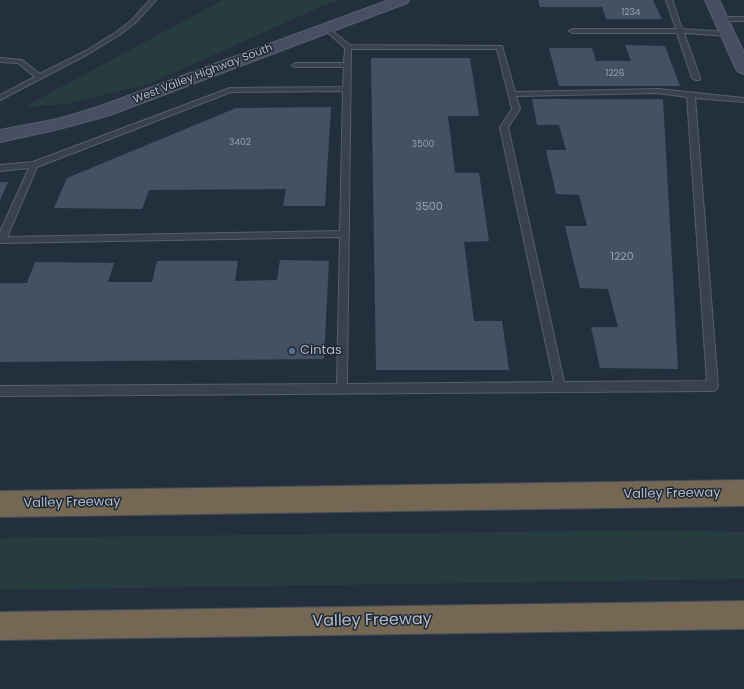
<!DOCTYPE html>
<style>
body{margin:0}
canvas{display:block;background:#242f3e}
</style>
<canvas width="744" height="689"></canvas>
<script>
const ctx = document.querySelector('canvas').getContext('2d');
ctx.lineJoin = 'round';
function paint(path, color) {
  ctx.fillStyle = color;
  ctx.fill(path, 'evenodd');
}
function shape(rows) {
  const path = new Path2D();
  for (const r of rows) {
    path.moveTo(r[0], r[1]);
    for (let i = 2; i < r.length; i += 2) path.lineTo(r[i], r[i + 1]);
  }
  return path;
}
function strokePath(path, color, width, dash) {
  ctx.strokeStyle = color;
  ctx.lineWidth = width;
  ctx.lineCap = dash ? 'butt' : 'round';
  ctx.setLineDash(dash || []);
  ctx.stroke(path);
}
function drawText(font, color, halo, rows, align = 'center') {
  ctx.font = font + ' Poppins,sans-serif';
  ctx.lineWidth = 3;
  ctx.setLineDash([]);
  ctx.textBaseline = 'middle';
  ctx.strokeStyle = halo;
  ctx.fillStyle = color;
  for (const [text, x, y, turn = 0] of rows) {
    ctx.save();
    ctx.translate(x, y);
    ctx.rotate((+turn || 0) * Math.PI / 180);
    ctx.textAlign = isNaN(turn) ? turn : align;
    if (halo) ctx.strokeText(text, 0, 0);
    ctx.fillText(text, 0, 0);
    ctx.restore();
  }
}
paint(shape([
 [223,0,341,0,322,6,149,84,66,104,24,107],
 [665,530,744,532,744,579,0,590,0,538]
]), '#263c3f');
paint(shape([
 [538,0,653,0,662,19,606,19,602,7,540,7],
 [625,45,665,46,680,86,559,86,549,48,592,48,596,61,631,61],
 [371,58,470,58,479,116,448,116,455,173,479,173,489,241,464,242,474,321,502,321,509,370,376,370],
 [532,99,663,99,678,369,600,368,591,327,618,327,608,289,580,288,565,226,587,226,579,195,556,194,546,150,566,150,559,125,537,125],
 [331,107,325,206,283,206,286,189,149,190,142,209,54,208,67,178,236,108],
 [0,182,8,182,0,200],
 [280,260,329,261,324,359,0,362,0,283,27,283,35,262,114,263,108,282,152,282,157,261,238,261,235,281,277,280]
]), '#455162');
const lane = shape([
 [150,0,156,0,135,23,119,35,88,54,0,100,0,95,35,77,18,63,0,62,0,58,22,60,40,74,84,52,115,33,131,21,150,0],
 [666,0,672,0,682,29,727,32,730,34,727,36,684,33,700,78,699,80,696,80,692,78,677,33,572,33,569,31,572,29,676,29,666,0],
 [744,17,744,21,721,21,718,19,721,17,744,17],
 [326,26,350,45,502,46,515,92,658,89,744,98,744,102,695,98,718,386,717,389,713,391,0,396,0,386,337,384,340,237,0,243,0,232,29,168,0,171,0,165,33,162,230,88,343,87,344,67,295,67,292,65,295,63,344,63,345,48,324,29,324,27,326,26],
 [351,49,497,49,512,109,500,127,554,382,347,384,351,49],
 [343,91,340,231,7,237,37,167,231,92,343,91],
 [658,93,687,97,707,381,564,382,508,127,520,109,516,96,658,93]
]);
const secondary = shape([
 [389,0,409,0,407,3,110,115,59,129,0,142,0,130,58,119,98,107,389,0],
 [705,0,719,0,744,53,744,74,739,72,736,69,705,0]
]);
const highway = shape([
 [744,480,744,506,0,517,0,491,744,480],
 [744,601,744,629,0,640,0,612,744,601]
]);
strokePath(lane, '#565f6c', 2);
strokePath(secondary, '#565f6c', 2);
strokePath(highway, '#434c59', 2);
paint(lane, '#38414e');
paint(secondary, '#465061');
paint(highway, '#746855');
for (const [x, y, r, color] of [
 [292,351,4,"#5c6f8a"]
]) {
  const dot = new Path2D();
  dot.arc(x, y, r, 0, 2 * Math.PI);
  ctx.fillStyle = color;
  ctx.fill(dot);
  strokePath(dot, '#1d2633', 1.5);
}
drawText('9px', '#98a1af', null, [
 ["1234",631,13],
 ["1226",615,74],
 ["3402",240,143],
 ["3500",423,145]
]);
drawText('11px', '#b4bcc9', '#1d2633', [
 ["West Valley Highway South",203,74,-21]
]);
drawText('11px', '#98a1af', null, [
 ["3500",429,207],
 ["1220",622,257]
]);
drawText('13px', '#b4bcc9', '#1d2633', [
 ["Cintas",300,351]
], 'left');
drawText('13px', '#b4bcc9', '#1d2633', [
 ["Valley Freeway",672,494,-1],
 ["Valley Freeway",72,503,-1]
]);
drawText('16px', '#b4bcc9', '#1d2633', [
 ["Valley Freeway",372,621,-1]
]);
</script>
